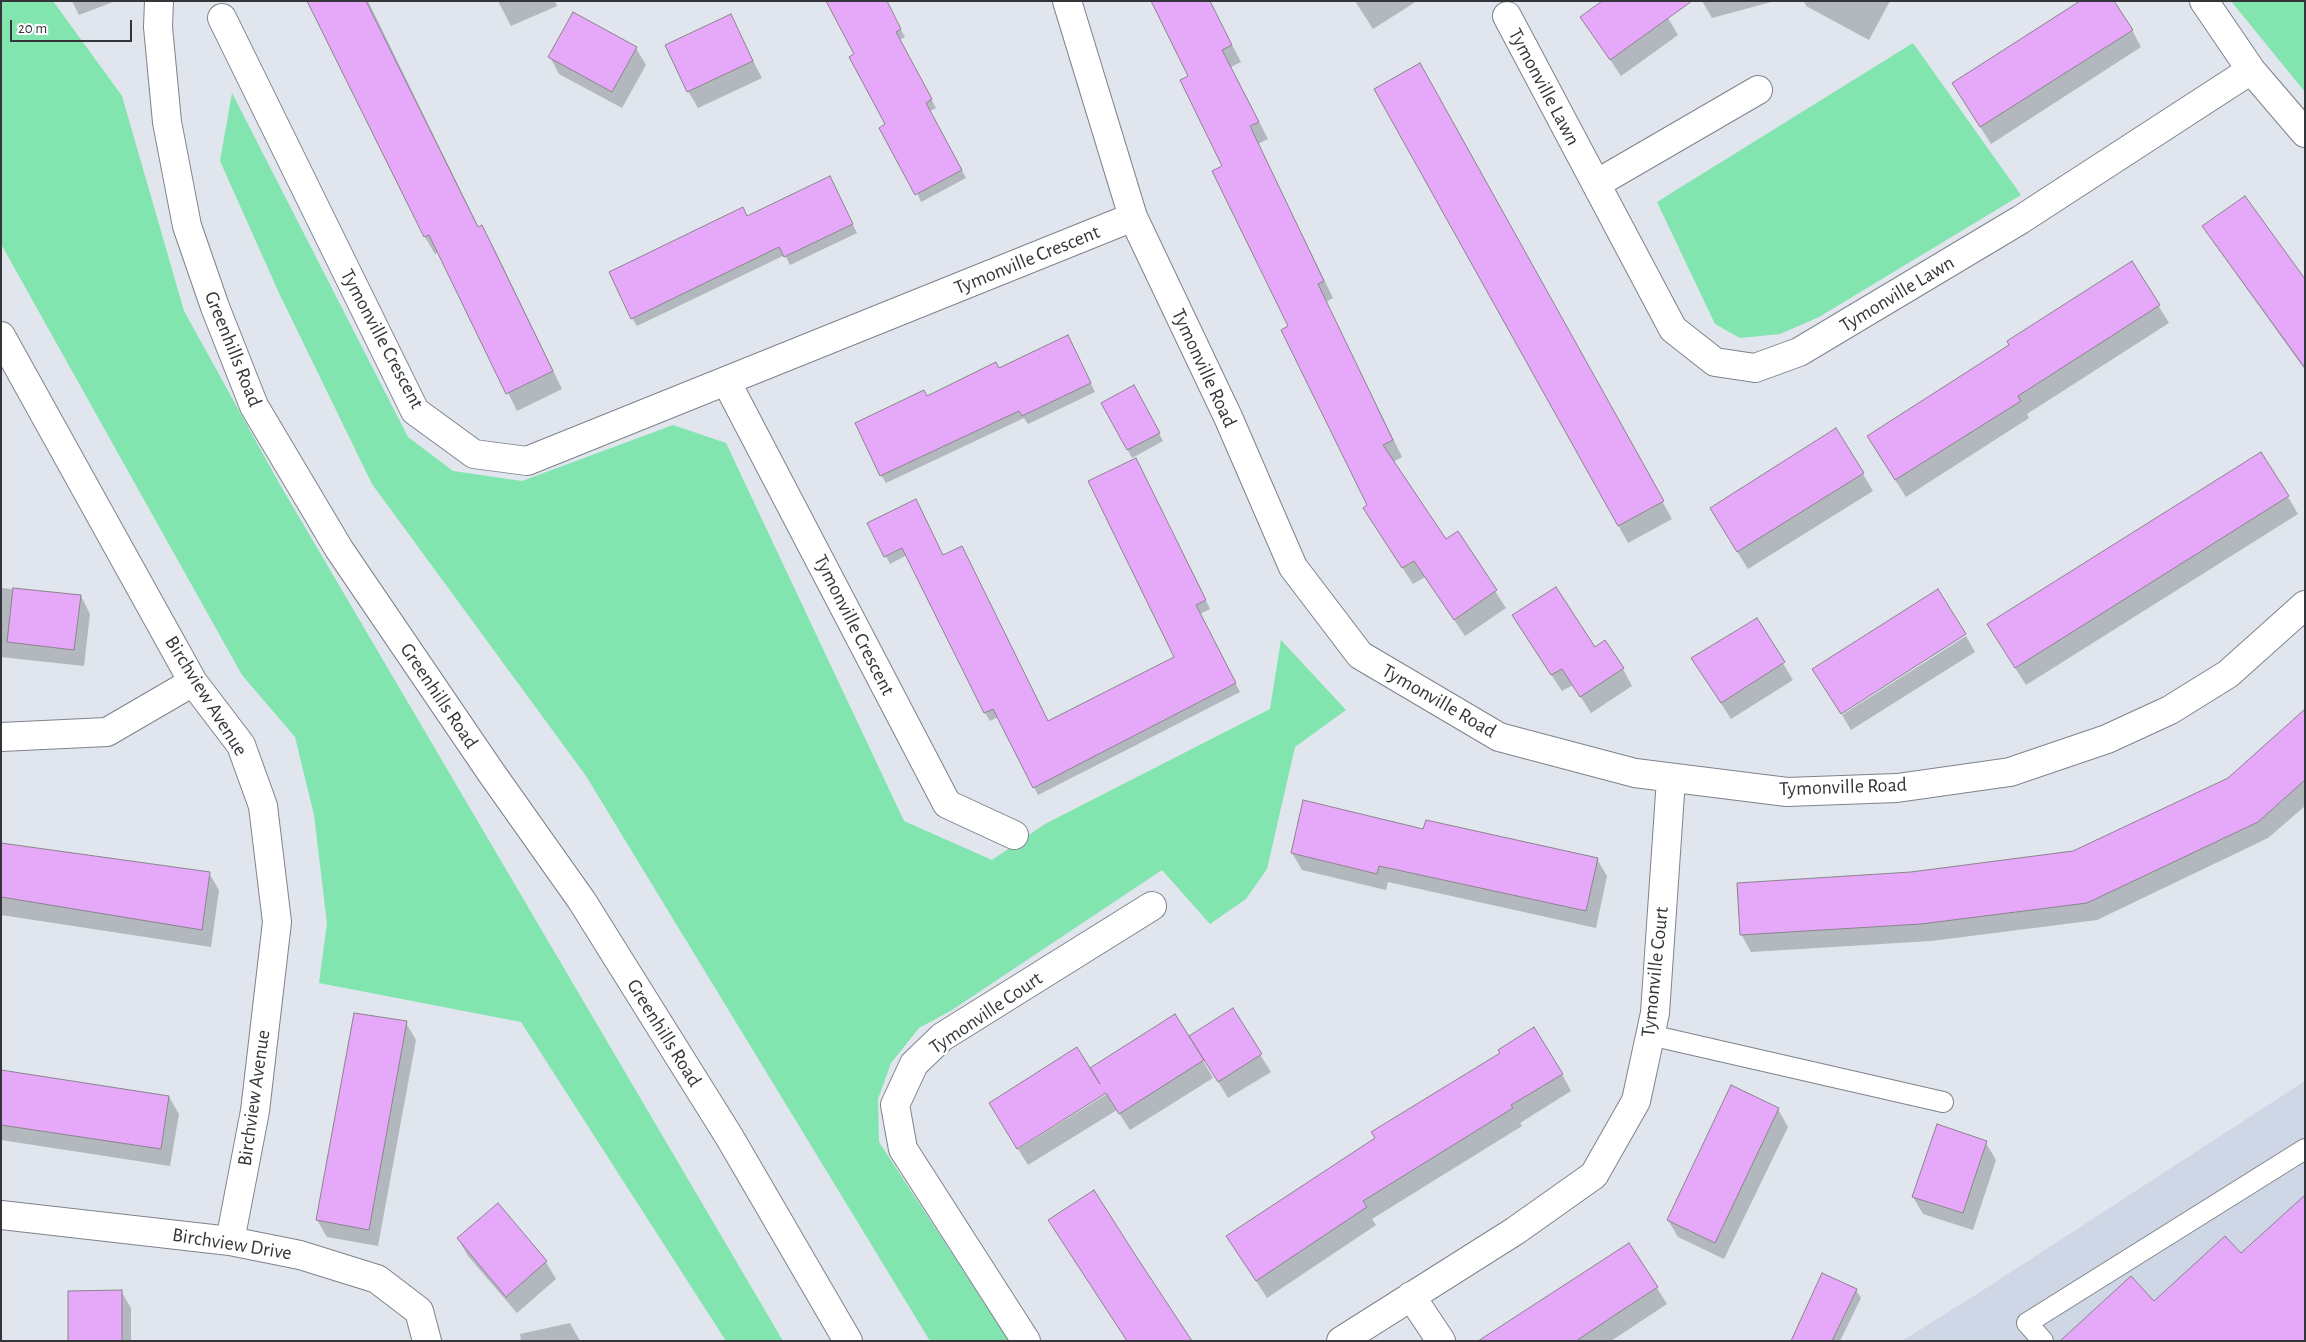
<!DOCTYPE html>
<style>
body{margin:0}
#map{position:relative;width:2306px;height:1342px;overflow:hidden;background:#e0e5ee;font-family:"Alegreya Sans",sans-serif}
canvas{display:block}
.frame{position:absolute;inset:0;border:2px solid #333538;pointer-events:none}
.scale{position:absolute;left:10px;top:20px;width:122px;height:22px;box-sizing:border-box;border:2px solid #333538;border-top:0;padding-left:6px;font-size:15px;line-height:18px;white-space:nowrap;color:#333538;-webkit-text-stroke:4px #fff;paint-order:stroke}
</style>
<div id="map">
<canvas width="2306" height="1342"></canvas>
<div class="frame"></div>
<div class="scale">20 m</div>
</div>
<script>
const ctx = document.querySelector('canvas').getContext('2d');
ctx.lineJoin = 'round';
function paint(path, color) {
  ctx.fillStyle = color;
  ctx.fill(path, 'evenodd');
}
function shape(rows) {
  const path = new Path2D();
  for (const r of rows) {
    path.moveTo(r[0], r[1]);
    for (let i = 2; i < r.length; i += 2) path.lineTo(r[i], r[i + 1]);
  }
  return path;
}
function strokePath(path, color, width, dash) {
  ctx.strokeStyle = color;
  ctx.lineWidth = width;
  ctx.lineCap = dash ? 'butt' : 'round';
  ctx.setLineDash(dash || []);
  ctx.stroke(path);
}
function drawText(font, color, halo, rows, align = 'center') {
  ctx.font = font + ' "Alegreya Sans",sans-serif';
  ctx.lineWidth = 4.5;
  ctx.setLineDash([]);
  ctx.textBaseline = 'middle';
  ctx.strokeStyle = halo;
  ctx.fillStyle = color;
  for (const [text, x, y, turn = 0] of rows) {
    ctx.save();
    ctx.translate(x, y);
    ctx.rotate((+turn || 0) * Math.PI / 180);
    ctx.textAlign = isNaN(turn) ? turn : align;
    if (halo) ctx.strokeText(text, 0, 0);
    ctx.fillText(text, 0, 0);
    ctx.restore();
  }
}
paint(shape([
 [2305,1081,2305,1341,1902,1341,1974,1296]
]), '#cfd7e6');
paint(shape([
 [1,1,53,1,122,96,184,311,279,483,783,1341,726,1341,521,1022,319,983,327,923,314,815,295,737,242,675,1,244],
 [2231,1,2305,1,2305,92],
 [1913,43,2021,195,1819,317,1780,334,1740,338,1715,324,1657,202],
 [232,93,408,437,453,471,522,481,673,425,726,443,904,821,992,860,1045,824,1270,709,1281,640,1346,710,1295,747,1267,869,1246,899,1210,924,1162,870,952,1010,919,1028,891,1063,878,1099,879,1142,1009,1341,930,1341,586,776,372,484,279,293,220,161]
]), '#82e4af');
paint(shape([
 [72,1,113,1,113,2,79,15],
 [310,1,368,1,479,228,482,227,492,244,562,389,517,411,439,252,435,254,425,237],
 [498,1,555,1,557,6,511,26],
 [885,1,905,37,899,40,936,108,930,111,966,178,921,202,887,125],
 [1209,1,1241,62,1231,67,1268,139,1258,144,1333,298,1326,302,1402,457,1393,462,1446,541,1457,533,1506,608,1465,636,1425,577,1413,584,1364,509,1368,506,1290,327,1223,167,1190,76],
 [1355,1,1417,1,1373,29],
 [1702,1,1775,1,1712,18],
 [1804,1,1890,1,1869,40,1806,6],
 [730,16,762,78,698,108,688,91],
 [1582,17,1668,18,1678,35,1621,76],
 [2132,30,2141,47,1991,144,1964,101],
 [636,48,646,65,622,108,559,74,550,57],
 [1430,82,1672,519,1628,543,1376,89],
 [834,186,857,233,790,265,785,255,637,326,632,318,747,217],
 [2204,226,2305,281,2305,370,2214,243],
 [2132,263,2169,323,2027,414,2029,418,1906,497,1878,453,2011,346],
 [1072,345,1095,392,1028,424,1024,418,886,483,881,475,927,397],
 [1138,395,1163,441,1132,458,1103,403],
 [1140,467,1210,609,1200,614,1240,692,1038,795,998,717,990,721,985,713,907,555,890,564,869,523,943,557,1048,722,1176,658],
 [1863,474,1873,491,1748,569,1721,526],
 [2288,497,2298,514,2026,685,1998,641],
 [1,588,81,596,90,614,84,666,1,657],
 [1756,619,1793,680,1731,719,1692,658],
 [1523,632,1595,649,1623,669,1632,686,1591,713,1573,685,1562,691],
 [1966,636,1975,652,1851,730,1842,715],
 [2305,712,2305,806,2268,838,2097,920,1931,941,1751,952,1741,934,1911,873,2073,852,2228,779],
 [1424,831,1597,859,1607,876,1596,928,1388,882,1386,890,1302,870,1292,853],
 [1,844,209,873,219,890,211,947,1,915],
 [1232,1010,1271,1072,1228,1098,1204,1058,1202,1059,1213,1078,1130,1130,1117,1110,1028,1165,1018,1149,1107,1094,1107,1091,1096,1080,1200,1055],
 [406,1023,416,1040,378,1246,327,1237,317,1220],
 [1501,1053,1562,1074,1571,1091,1520,1123,1522,1126,1372,1219,1376,1225,1267,1298,1228,1237],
 [1,1071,169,1097,179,1114,170,1166,1,1140],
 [1778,1109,1788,1127,1724,1259,1678,1237,1668,1220],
 [1986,1143,1996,1160,1973,1230,1923,1214,1913,1197],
 [497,1205,546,1262,556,1279,517,1313,468,1256,458,1239],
 [1822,1275,1856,1290,1861,1298,1840,1341,1791,1341],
 [1657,1288,1667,1304,1611,1341,1481,1341],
 [121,1291,131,1308,131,1341,70,1341],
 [570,1323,580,1341,521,1341,520,1334]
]), '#0003');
const building = shape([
 [307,1,366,1,478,227,482,225,553,371,506,394,429,235,424,237,307,1],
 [826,1,887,1,901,29,896,32,932,99,926,103,962,170,915,195,879,128,885,124,849,57,854,54,826,1],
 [1151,1,1210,1,1232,45,1222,50,1259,122,1250,126,1324,281,1318,284,1393,440,1383,445,1446,539,1458,531,1497,590,1454,620,1414,561,1402,568,1363,508,1367,505,1281,330,1288,326,1212,171,1222,166,1180,80,1188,76,1151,1],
 [1602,1,1692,1,1610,60,1580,17,1602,1],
 [2080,1,2114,1,2133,30,1980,127,1952,83,2080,1],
 [573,12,637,47,612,92,548,57,573,12],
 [731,14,753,61,687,92,665,45,731,14],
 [1420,63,1664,501,1618,526,1374,89,1420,63],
 [830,176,853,224,784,257,779,247,631,319,609,272,743,207,747,216,830,176],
 [2245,196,2305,279,2305,368,2202,226,2245,196],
 [2132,261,2160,305,2018,396,2021,401,1895,480,1867,436,2009,345,2007,341,2132,261],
 [1068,335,1091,383,1022,416,1019,411,880,476,855,423,924,390,927,396,996,362,999,368,1068,335],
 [1134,385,1160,433,1127,450,1101,403,1134,385],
 [1836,428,1864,473,1737,552,1710,508,1836,428],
 [2261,452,2289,496,2015,668,1987,624,2261,452],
 [1136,458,1206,600,1196,605,1236,683,1033,788,993,709,984,713,902,548,884,557,867,523,916,499,943,555,962,546,1048,721,1174,657,1088,481,1136,458],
 [1556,587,1595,647,1605,640,1624,668,1580,697,1562,669,1551,675,1512,615,1556,587],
 [13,588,81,595,74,650,7,642,13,588],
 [1938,589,1966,634,1841,714,1812,669,1938,589],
 [1757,618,1785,662,1721,703,1691,658,1757,618],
 [2305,709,2305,780,2258,822,2087,903,1921,924,1740,935,1737,883,1911,872,2073,851,2228,778,2305,709],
 [1303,800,1423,829,1426,820,1598,858,1586,911,1379,866,1377,874,1291,853,1303,800],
 [1,843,210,872,202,930,1,897,1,843],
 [1233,1008,1262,1054,1218,1082,1189,1036,1233,1008],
 [354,1013,407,1021,369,1230,316,1220,354,1013],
 [1175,1014,1204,1060,1119,1114,1106,1093,1017,1149,989,1103,1077,1047,1100,1084,1090,1068,1175,1014],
 [1534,1027,1563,1074,1511,1105,1513,1108,1363,1201,1367,1207,1256,1281,1226,1236,1375,1138,1371,1132,1500,1053,1498,1050,1534,1027],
 [1,1070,169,1096,161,1149,1,1125,1,1070],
 [1731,1085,1779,1108,1715,1243,1667,1220,1731,1085],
 [1937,1124,1987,1141,1963,1213,1912,1197,1937,1124],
 [1094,1190,1134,1253,1192,1341,1127,1341,1048,1220,1094,1190],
 [2305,1195,2305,1341,2060,1341,2131,1276,2154,1301,2225,1236,2241,1253,2305,1195],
 [498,1203,547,1261,506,1297,457,1238,498,1203],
 [1629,1243,1658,1287,1627,1307,1576,1341,1478,1341,1629,1243],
 [1822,1273,1857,1289,1832,1341,1791,1341,1822,1273],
 [122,1290,122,1341,68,1341,68,1291,122,1290]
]);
paint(building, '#e6a8f9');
strokePath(building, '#8a848c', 1);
const lane = shape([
 [1650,1035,1943,1102],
 [2043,1341,2027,1323,2305,1149]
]);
const street = shape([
 [1067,1,1133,217,1228,417,1293,567,1360,655,1499,737,1635,773,1787,792,1897,788,2010,772,2107,739,2170,710,2228,674,2305,605],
 [2204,1,2251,70,2305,133],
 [1507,16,1673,329,1715,362,1755,368,1799,352,2020,220,2251,70],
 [222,18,415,411,474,454,527,461,1133,217],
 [1596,184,1758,90],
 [1,336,193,682,241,745,263,806,277,922,255,1111,230,1241],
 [726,381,947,804,1014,835],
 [1,737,107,732,193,682],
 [1,1215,230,1241,300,1255,377,1279,419,1311,427,1341],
 [1411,1296,1441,1341],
 [1026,1341,903,1149,895,1105,914,1064,942,1037,1152,906],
 [1341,1341,1515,1231,1594,1175,1636,1101,1655,1013,1671,779]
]);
const secondary = shape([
 [159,1,158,27,167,122,187,226,215,307,254,406,339,549,490,771,582,901,730,1138,848,1341]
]);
strokePath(lane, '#7e838b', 22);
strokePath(street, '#7e838b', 30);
strokePath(secondary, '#7e838b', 30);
strokePath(lane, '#fff', 20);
strokePath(street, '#fff', 28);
strokePath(secondary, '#fff', 28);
drawText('20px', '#333538', '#fff', [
 ["Tymonville Lawn",1544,87,62],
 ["Tymonville Crescent",1027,260,-22],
 ["Tymonville Lawn",1897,294,-31],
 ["Tymonville Crescent",382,339,62],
 ["Greenhills Road",233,349,68],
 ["Tymonville Road",1204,368,65],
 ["Tymonville Crescent",854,625,63],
 ["Birchview Avenue",206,696,58],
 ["Greenhills Road",439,696,56],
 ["Tymonville Road",1439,701,30],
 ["Tymonville Road",1843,787,-2],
 ["Tymonville Court",1655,972,-84],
 ["Tymonville Court",986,1013,-34],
 ["Greenhills Road",664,1033,58],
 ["Birchview Avenue",254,1098,-82],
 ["Birchview Drive",232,1244,9]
]);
</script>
